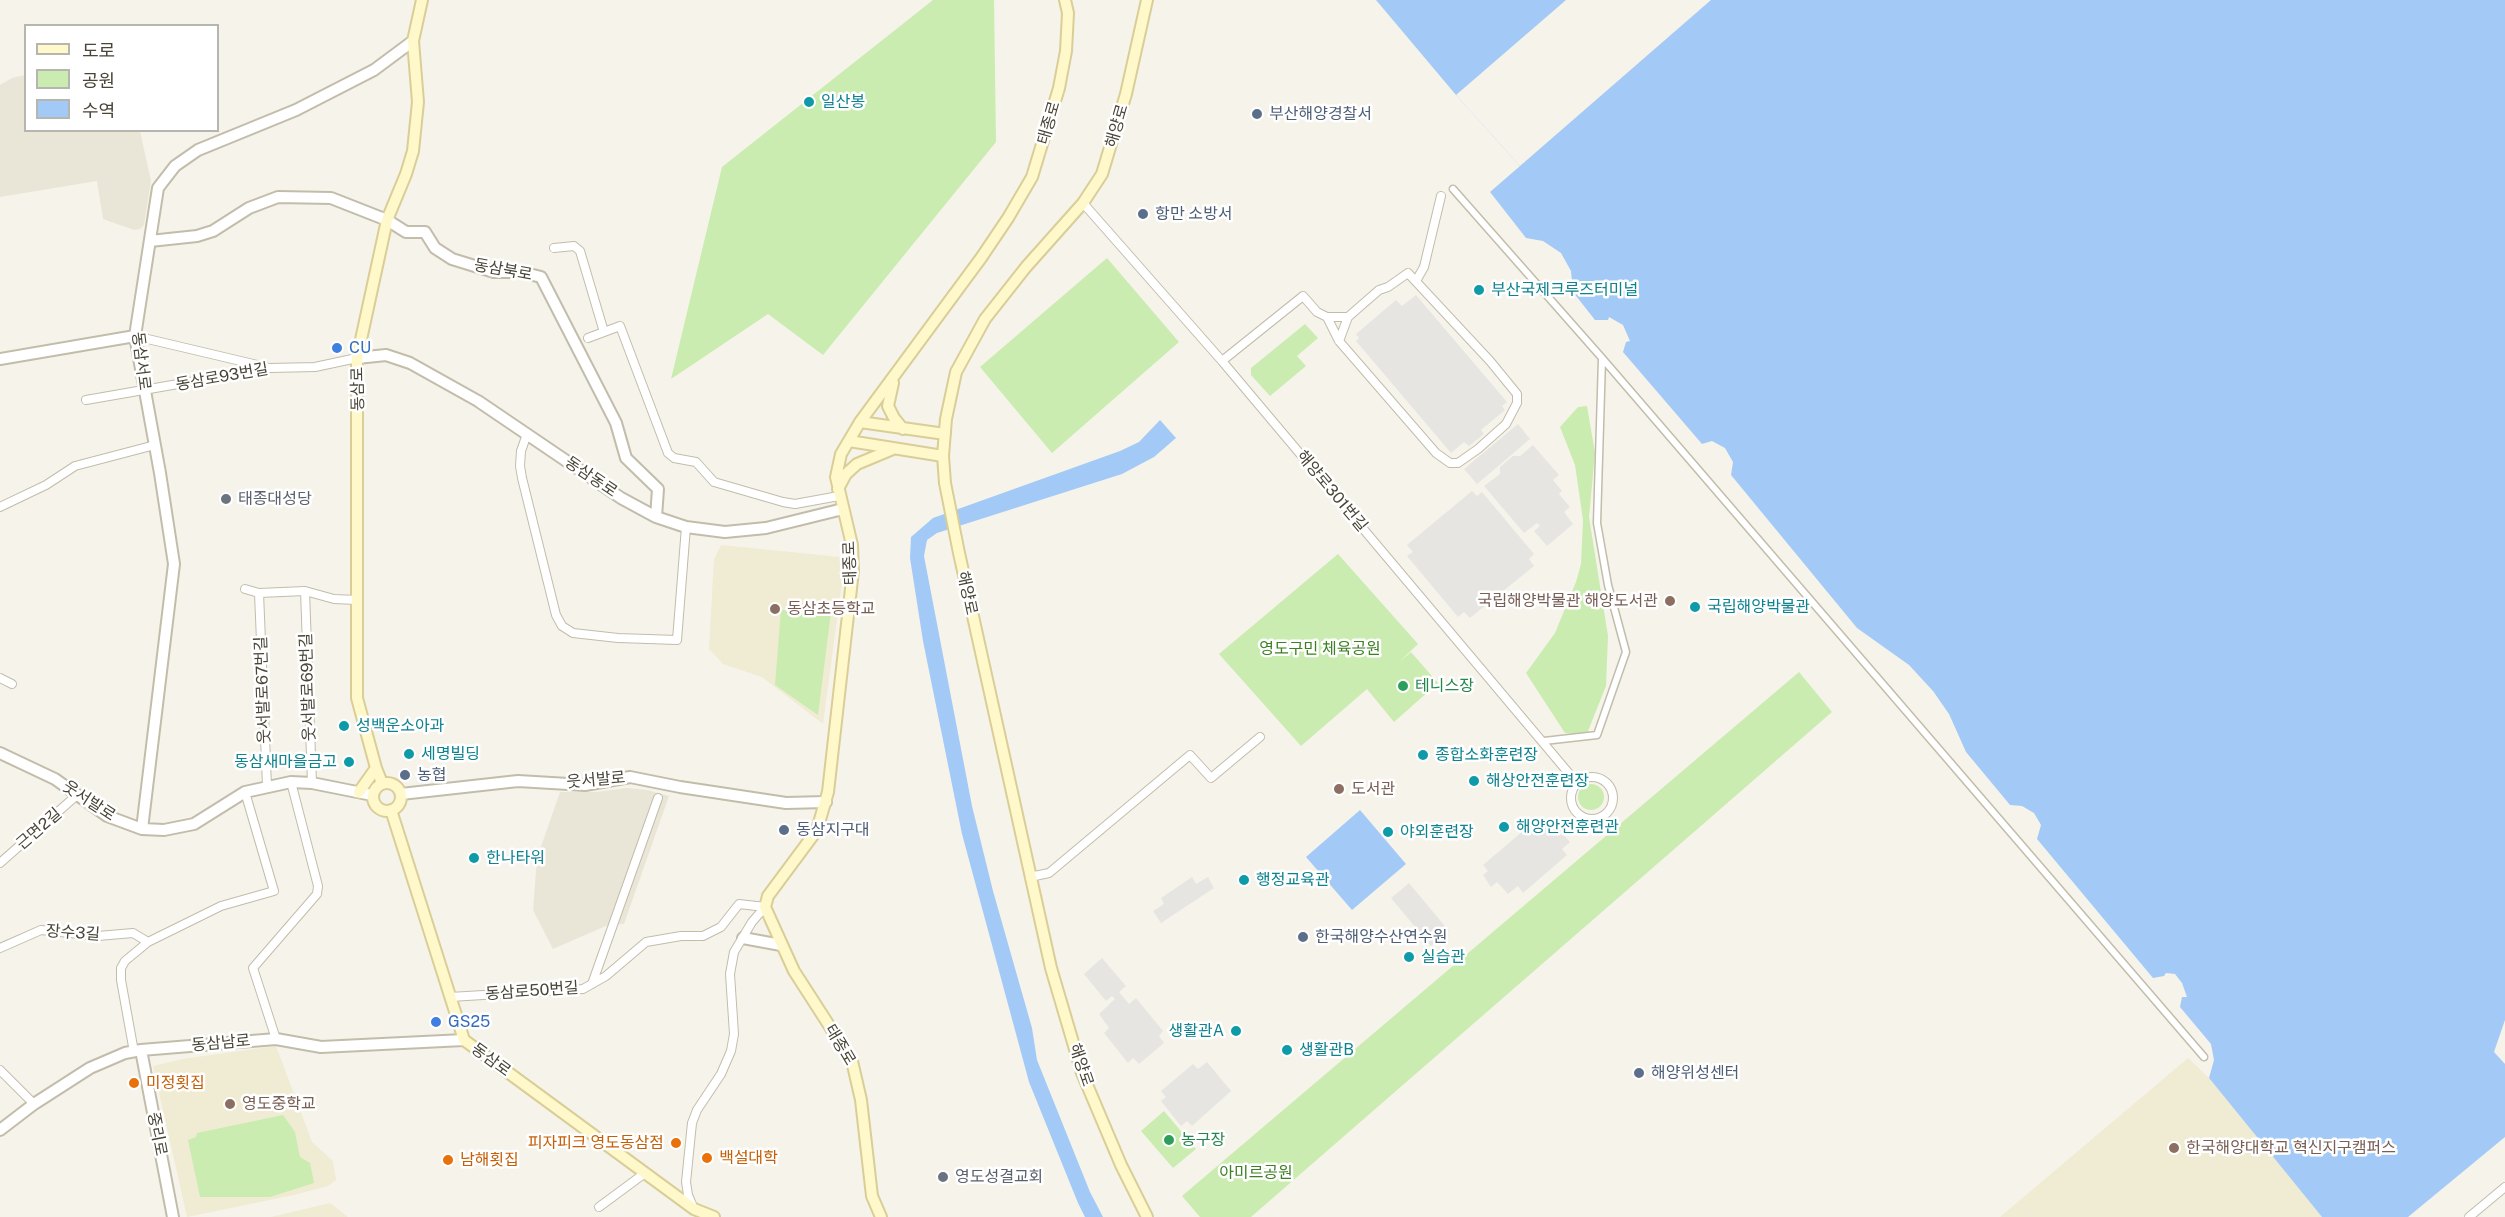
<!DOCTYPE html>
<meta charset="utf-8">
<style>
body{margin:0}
#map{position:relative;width:2505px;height:1217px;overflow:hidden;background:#f6f3ea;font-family:"Public Sans","Noto Sans KR",sans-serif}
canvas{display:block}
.legend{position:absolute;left:24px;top:24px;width:195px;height:108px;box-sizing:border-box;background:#fff;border:2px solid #b7b5af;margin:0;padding:8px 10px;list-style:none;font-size:18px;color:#4a4537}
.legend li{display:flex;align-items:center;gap:12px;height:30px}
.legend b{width:30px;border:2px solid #b7b5af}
</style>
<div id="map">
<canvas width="2505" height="1217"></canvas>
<ul class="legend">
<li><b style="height:8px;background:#fff8ca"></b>도로</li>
<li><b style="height:16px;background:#caecb0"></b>공원</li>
<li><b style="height:16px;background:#a3caf6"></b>수역</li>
</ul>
</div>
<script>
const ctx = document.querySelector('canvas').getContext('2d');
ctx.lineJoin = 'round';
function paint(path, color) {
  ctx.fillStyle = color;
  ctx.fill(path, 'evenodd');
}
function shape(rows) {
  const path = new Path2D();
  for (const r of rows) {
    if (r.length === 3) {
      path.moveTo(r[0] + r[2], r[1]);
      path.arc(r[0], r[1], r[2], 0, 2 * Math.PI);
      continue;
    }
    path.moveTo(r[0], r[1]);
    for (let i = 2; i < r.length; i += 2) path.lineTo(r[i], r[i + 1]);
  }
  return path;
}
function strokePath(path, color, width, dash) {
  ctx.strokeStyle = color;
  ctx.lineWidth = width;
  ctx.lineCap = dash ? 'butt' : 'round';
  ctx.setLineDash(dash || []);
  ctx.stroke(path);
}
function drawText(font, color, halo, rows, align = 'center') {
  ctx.font = font + ' "Public Sans","Noto Sans KR",sans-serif';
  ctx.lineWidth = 5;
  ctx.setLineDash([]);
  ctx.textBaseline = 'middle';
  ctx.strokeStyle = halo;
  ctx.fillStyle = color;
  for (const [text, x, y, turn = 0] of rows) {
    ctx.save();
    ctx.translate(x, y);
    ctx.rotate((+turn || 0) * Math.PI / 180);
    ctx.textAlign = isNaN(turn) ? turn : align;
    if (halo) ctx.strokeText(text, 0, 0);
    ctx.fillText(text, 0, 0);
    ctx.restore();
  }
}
paint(shape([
 [25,75,26,130,140,131,151,181,144,225,140,229,134,230,103,219,97,181,0,197,0,85,12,78],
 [627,788,647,790,669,796,624,924,608,925,553,949,533,910,537,858,560,792,596,792]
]), '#eae6d7');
paint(shape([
 [721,545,840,557,844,568,823,724,762,677,723,664,709,649,714,559],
 [276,1046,312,1142,333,1161,336,1180,328,1186,294,1195,187,1217,153,1066,183,1059],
 [2188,1058,2209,1078,2322,1217,2000,1217],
 [330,1203,348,1217,271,1217]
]), '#f0ebd3');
paint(shape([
 [933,0,994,0,996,142,823,355,768,314,671,379,722,167],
 [1107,258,1179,342,1052,453,980,367],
 [1305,324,1318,338,1297,356,1306,366,1270,396,1251,375,1251,368],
 [1587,406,1595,453,1589,517,1608,636,1606,686,1586,736,1565,733,1526,673,1555,633,1576,582,1581,564,1583,520,1575,465,1560,427,1578,407],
 [1338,554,1418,644,1398,663,1411,652,1438,683,1394,722,1367,689,1301,746,1219,654],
 [781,610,831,612,818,715,775,685],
 [1799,672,1832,712,1251,1217,1200,1217,1182,1196],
 [1591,797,13],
 [1164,1111,1196,1149,1173,1168,1141,1131],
 [283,1115,295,1132,300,1157,310,1163,314,1183,270,1197,200,1197,188,1140,196,1137,197,1133]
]), '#caecb0');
paint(shape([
 [1416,295,1507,402,1502,406,1505,410,1481,430,1484,434,1469,446,1464,442,1451,453,1356,341,1359,338,1356,334,1396,300,1402,306],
 [1518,424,1530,439,1477,484,1464,469],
 [1533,445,1559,475,1553,480,1562,491,1559,494,1570,507,1564,512,1573,524,1547,546,1534,531,1540,526,1537,523,1524,533,1484,486,1500,474,1500,467,1513,456,1520,456],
 [1472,491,1477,496,1482,492,1534,554,1529,559,1534,566,1470,618,1464,612,1458,617,1407,556,1413,552,1407,545],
 [1550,818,1570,842,1562,849,1567,855,1523,893,1518,886,1508,894,1497,882,1491,887,1483,875,1488,871,1483,865,1537,819,1542,825],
 [1192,877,1196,884,1208,877,1214,888,1161,923,1153,911,1164,904,1161,898],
 [1409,883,1449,931,1431,946,1391,898],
 [1102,958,1126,986,1119,992,1129,1004,1136,998,1163,1031,1159,1036,1164,1043,1139,1064,1133,1058,1128,1063,1104,1033,1109,1028,1099,1014,1115,999,1112,996,1106,1001,1084,974],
 [1207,1062,1231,1091,1192,1126,1187,1121,1181,1126,1161,1101,1166,1097,1161,1091,1193,1064,1198,1069]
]), '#e7e5e1');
paint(shape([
 [1376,0,2505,0,2505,1020,2494,1052,2505,1064,2505,1137,2408,1217,2322,1217,2209,1078,2214,1060,2211,1044,2180,1007,2182,997,2187,997,2182,983,2175,974,2166,973,2164,976,2153,978,2037,839,2041,825,2034,813,2022,806,2010,805,1966,752,1949,714,1933,691,1909,665,1857,628,1731,475,1733,462,1725,448,1712,441,1702,444,1623,352,1626,342,1630,341,1623,325,1609,317,1608,320,1595,320,1573,292,1571,271,1561,253,1543,241,1526,238,1490,192,1520,166,1456,95],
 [1160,420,1176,438,1154,457,1122,474,937,533,927,540,924,556,972,806,993,891,1032,1028,1037,1060,1090,1192,1103,1217,1085,1217,1078,1203,1029,1082,962,834,923,641,910,558,911,537,933,518,1120,451,1139,442],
 [1360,810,1406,864,1352,910,1306,857]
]), '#a3caf6');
paint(shape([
 [1566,0,1711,0,1520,166,1456,95]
]), '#f6f3ea');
const pedestrian = shape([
 [1453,189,1602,358,2204,1057],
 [1544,741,1597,735,1626,652,1608,585,1597,523,1602,359]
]);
const minor = shape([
 [1083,203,1222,361,1577,783],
 [554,248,574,246,580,251,604,332],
 [1408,273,1490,361,1517,394,1517,403,1506,424,1478,449,1458,463,1450,463,1436,453,1339,341,1327,317,1348,317,1379,290,1388,287,1408,273],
 [1416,281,1424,267,1441,196],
 [135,336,266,367],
 [588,338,620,326,668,453,674,458,696,462,714,482,783,502,795,504,839,496],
 [1339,341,1348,317],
 [1222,361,1303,296,1317,312,1327,317],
 [86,400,270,368,315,367,357,358],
 [527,434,521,451,520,466,522,478,556,615,562,626,573,633,618,638,677,640,686,527],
 [0,507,46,485,75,466,155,445],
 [245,589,259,593,305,591,334,599,357,600],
 [305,591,312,783],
 [259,593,267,786],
 [0,678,12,684],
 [1592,798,21],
 [0,863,77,795],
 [1030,877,1049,873,1190,755,1211,778,1260,737],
 [0,948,41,930,98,936,133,933,148,942],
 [592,984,658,798],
 [450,997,583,989,606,976,646,942,681,936,703,936,721,927,739,904,765,907],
 [276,1039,253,968,317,894,318,886,291,782],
 [134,1052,121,980,121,968,125,961,148,942,221,906,274,891,245,792],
 [0,1070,34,1104],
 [599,1207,645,1173],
 [693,1207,688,1195,686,1182,692,1123,697,1110,721,1074,731,1051,734,1034,730,974,734,952,752,922,765,907],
 [2469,1217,2505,1187]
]);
const tertiary = shape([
 [150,241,197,236,213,231,249,208,278,197,331,198,387,220,406,232,425,232,435,248,452,259,494,272,521,272,541,277,616,423,626,458,658,489,656,517],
 [357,358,386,355,410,363,478,401,621,498,656,517,686,527,725,532,766,528,843,509],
 [0,359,135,336],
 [0,753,55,779,107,816,142,829,164,830,194,824,245,792,291,782,312,783,372,795],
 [401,794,518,781,585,785,630,777,680,787,786,803,826,802],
 [142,829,174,564,160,473,135,336,158,188,175,166,198,150,296,110,374,70,413,41],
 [743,938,781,945],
 [141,1050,173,1217],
 [0,1130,34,1104,90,1068,125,1053,141,1050,276,1039,321,1047,464,1040]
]);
const secondary = shape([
 [1147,0,1126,94,1102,174,1083,203,1026,267,985,319,956,372,946,419,943,456,945,483,959,553,1051,968,1082,1073,1121,1165,1147,1217],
 [893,383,888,406,894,418,903,429],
 [860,422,945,434],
 [849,441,943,456],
 [838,489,846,474,857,464,893,449],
 [387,797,14],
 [382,783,376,768,357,698,357,358,387,220,406,174,413,151,418,102,413,41,422,0],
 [359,792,376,768],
 [391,810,464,1040,694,1209,714,1217],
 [881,1217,872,1196,861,1100,852,1061,794,971,765,907,768,896,817,830,828,792,853,571,852,545,836,477,841,454,860,422,981,258,1008,218,1032,177,1059,88,1066,51,1068,13,1065,0]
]);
strokePath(pedestrian, '#c2bdab', 9);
strokePath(minor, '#c2bdab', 10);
strokePath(tertiary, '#c2bdab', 14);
strokePath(secondary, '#d9ce97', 14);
strokePath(pedestrian, '#fff', 6);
strokePath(minor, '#fff', 8);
strokePath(tertiary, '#fff', 10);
strokePath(secondary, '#fff8ca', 10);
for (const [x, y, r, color] of [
 [809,102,6,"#0f9aa8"],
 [1257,114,6,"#5c6f8a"],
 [1143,214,6,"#5c6f8a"],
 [1479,290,6,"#0f9aa8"],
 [337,348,6,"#3f7fe0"],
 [226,499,6,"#6b7280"],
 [1670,601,6,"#8d6e63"],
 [1695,607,6,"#0f9aa8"],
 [775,609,6,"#8d6e63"],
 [1403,686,6,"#2e9e5b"],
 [344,726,6,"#0f9aa8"],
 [409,754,6,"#0f9aa8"],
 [1423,755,6,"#0f9aa8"],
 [349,762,6,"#0f9aa8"],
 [405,775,6,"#5c6f8a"],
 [1474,781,6,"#0f9aa8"],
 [1339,789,6,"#8d6e63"],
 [1504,827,6,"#0f9aa8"],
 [784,830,6,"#5c6f8a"],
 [1388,832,6,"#0f9aa8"],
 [474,858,6,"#0f9aa8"],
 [1244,880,6,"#0f9aa8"],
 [1303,937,6,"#5c6f8a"],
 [1409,957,6,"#0f9aa8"],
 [436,1022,6,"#3f7fe0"],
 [1236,1031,6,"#0f9aa8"],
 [1287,1050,6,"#0f9aa8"],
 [1639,1073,6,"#5c6f8a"],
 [134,1083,6,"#e8710a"],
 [230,1104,6,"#8d6e63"],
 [1169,1140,6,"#2e9e5b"],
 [676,1143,6,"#e8710a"],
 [2174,1148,6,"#8d6e63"],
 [707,1158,6,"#e8710a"],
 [448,1160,6,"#e8710a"],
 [943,1177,6,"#6b7280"]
]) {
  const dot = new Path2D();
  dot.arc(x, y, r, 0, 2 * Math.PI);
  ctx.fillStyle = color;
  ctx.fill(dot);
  strokePath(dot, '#fff', 2);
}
drawText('16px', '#0d838f', '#fff', [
 ["일산봉",821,102],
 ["부산국제크루즈터미널",1491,290],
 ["국립해양박물관",1707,607],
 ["성백운소아과",356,726],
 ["세명빌딩",421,754],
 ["종합소화훈련장",1435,755],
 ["동삼새마을금고",337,762,"right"],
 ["해상안전훈련장",1486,781],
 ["해양안전훈련관",1516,827],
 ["야외훈련장",1400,832],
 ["한나타워",486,858],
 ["행정교육관",1256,880],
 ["실습관",1421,957],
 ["생활관A",1224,1031,"right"],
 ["생활관B",1299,1050]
], 'left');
drawText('16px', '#4e5e75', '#fff', [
 ["부산해양경찰서",1269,114],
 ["항만 소방서",1155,214],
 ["농협",417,775],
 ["동삼지구대",796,830],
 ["한국해양수산연수원",1315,937],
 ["해양위성센터",1651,1073]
], 'left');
drawText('16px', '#4a4537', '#fff', [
 ["태종로",1049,123,-74],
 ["해양로",1117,126,-74],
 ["동삼북로",503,270,10],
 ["동삼서로",141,361,83],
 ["동삼로93번길",222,377,-10],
 ["동삼로",358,389,-91],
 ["동삼동로",591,477,34],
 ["해양로301번길",1332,491,50],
 ["태종로",850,563,-92],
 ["해양로",967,593,78],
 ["웃서발로69번길",308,687,-92],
 ["웃서발로67번길",263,690,-92],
 ["웃서발로",596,780,-5],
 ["웃서발로",89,801,33],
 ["근면2길",39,829,-41],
 ["장수3길",73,933,4],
 ["동삼로50번길",532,991,-4],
 ["동삼남로",221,1043,-5],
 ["태종로",840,1045,59],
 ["동삼로",491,1060,36],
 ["해양로",1081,1065,71],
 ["중리로",157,1134,79]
]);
drawText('16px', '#366cbe', '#fff', [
 ["CU",349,348],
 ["GS25",448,1022]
], 'left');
drawText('16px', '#5b616d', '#fff', [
 ["태종대성당",238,499],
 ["영도성결교회",955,1177]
], 'left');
drawText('16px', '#785e54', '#fff', [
 ["국립해양박물관 해양도서관",1658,601,"right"],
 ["동삼초등학교",787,609],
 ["도서관",1351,789],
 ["영도중학교",242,1104],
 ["한국해양대학교 혁신지구캠퍼스",2186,1148]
], 'left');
drawText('16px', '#3e8125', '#fff', [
 ["영도구민 체육공원",1320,649],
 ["아미르공원",1256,1173]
]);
drawText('16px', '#27864d', '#fff', [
 ["테니스장",1415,686],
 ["농구장",1181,1140]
], 'left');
drawText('16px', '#c56008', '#fff', [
 ["미정횟집",146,1083],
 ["피자피크 영도동삼점",664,1143,"right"],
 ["백설대학",719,1158],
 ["남해횟집",460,1160]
], 'left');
</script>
